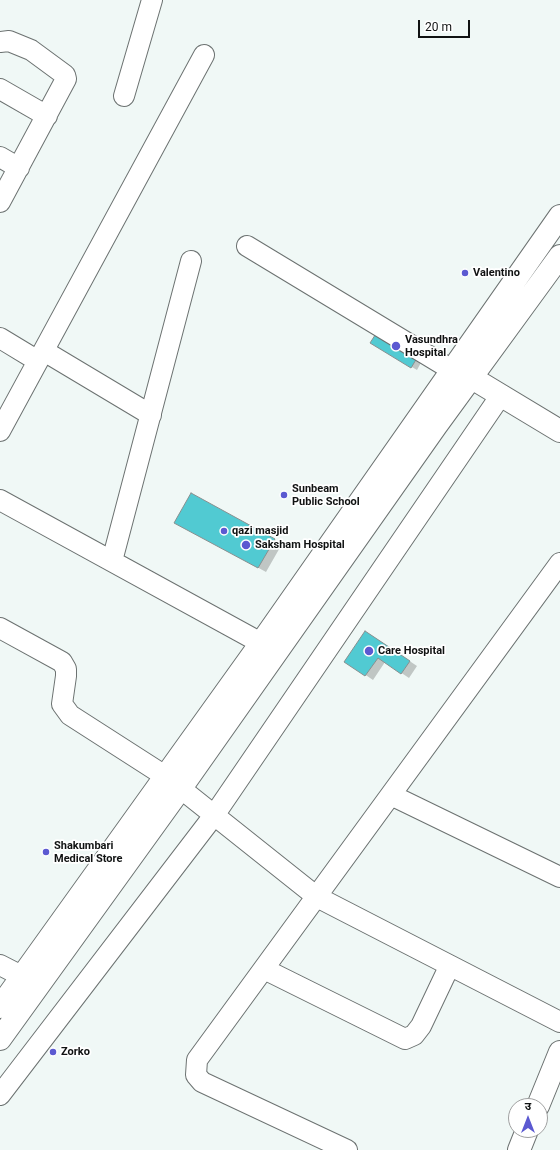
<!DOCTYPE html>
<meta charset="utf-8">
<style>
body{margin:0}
#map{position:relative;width:560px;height:1150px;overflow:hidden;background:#f0f8f6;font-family:Roboto,"Noto Sans Devanagari",sans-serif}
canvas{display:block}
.north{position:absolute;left:508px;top:1098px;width:40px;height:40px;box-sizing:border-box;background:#fff;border:1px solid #9fa0a0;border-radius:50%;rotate:0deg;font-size:11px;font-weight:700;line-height:16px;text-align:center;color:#101212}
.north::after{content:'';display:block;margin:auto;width:14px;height:18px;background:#5b59d1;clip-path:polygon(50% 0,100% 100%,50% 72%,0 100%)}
.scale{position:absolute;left:418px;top:20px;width:52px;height:18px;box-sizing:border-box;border:2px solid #101212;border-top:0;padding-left:5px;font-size:12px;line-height:14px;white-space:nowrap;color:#101212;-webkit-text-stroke:3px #fff;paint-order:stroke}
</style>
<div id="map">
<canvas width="560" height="1150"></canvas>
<div class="north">उ</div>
<div class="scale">20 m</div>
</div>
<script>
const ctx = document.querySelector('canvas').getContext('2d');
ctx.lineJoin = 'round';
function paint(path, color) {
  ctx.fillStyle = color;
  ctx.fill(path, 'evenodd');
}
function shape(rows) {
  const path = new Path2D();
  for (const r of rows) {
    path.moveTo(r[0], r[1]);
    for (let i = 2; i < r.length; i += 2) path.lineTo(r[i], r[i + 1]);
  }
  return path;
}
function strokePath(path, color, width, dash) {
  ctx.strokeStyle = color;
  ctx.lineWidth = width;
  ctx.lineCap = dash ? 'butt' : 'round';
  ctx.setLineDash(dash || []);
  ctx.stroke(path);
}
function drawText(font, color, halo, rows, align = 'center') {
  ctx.font = font + ' Roboto,sans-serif';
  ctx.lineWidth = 3.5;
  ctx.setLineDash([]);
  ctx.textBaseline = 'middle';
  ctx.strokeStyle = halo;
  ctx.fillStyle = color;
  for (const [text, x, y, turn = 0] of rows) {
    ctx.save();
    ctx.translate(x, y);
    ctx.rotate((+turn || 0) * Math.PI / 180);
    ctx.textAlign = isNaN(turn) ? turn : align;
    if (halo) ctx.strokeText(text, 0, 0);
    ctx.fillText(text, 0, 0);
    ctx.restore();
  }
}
paint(shape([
 [371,343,424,357,417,370],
 [191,494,282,544,266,572,175,522],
 [366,632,417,666,409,678,385,662,373,680,345,661]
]), '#0003');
const building = shape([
 [379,329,420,353,411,368,370,343,379,329],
 [191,493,275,539,258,568,174,523,191,493],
 [365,631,410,661,401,674,378,658,365,676,344,662,365,631]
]);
paint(building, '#51cad2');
strokePath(building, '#888f8f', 1);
const minor = shape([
 [0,42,9,41,31,50,65,75,66,79,0,202],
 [0,89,47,116],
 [124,96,152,0],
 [0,157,19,168],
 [247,246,452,370],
 [0,338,38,361],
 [44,351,151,415],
 [0,431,204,55],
 [0,500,261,643],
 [112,561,191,261],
 [0,628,62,662,66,669,66,676,62,704,70,715,165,776,317,897,560,1022],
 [391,795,560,877],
 [0,965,37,984],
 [264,969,405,1039,414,1035,421,1026,449,967],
 [0,1095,215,814,501,395],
 [347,1150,202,1082,196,1075,197,1060,560,563]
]);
const tertiary = shape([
 [456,366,472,378,560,431],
 [538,1106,560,1052],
 [519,1150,527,1130]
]);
const trunk = shape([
 [0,1007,261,643,560,216],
 [0,1039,181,788,436,426,560,256]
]);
strokePath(minor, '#6c7271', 22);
strokePath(tertiary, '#6c7271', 24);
strokePath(trunk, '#6c7271', 24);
strokePath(minor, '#fff', 20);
strokePath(tertiary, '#fff', 22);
strokePath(trunk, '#fff', 22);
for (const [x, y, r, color] of [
 [465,273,4,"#5b59d1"],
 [396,346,5,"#5b59d1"],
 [284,495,4,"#5b59d1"],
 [224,531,4,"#5b59d1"],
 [246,545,5,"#5b59d1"],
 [369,651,5,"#5b59d1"],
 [46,852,4,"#5b59d1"],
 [53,1052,4,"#5b59d1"]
]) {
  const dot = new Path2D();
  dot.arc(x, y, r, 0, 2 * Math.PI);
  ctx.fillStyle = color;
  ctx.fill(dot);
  strokePath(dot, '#fff', 1.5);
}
drawText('bold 11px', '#101212', '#fff', [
 ["Valentino",473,273],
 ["Vasundhra",405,340],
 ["Hospital",405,353],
 ["Sunbeam",292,489],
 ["Public School",292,502],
 ["qazi masjid",232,531],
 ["Saksham Hospital",255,545],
 ["Care Hospital",378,651],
 ["Shakumbari",54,846],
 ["Medical Store",54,859],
 ["Zorko",61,1052]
], 'left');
</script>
